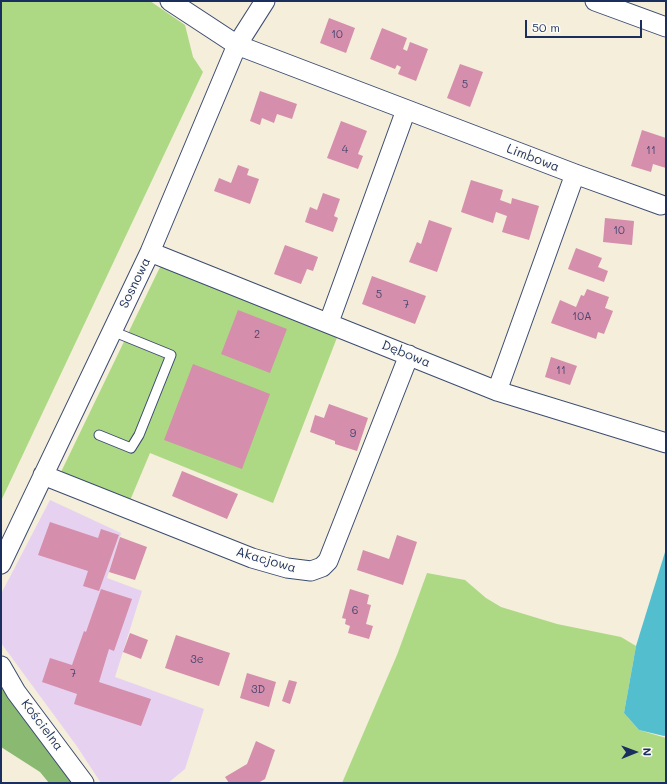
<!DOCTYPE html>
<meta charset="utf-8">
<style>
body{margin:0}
#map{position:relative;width:667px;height:784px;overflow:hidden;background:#f4eedb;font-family:Mali,sans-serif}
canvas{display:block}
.frame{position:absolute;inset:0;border:2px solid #1b2f5e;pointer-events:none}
.north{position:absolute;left:615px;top:732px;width:40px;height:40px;-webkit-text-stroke:3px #fdfcf7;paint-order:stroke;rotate:89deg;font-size:11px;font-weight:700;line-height:16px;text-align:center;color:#1b2f5e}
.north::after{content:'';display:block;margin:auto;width:14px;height:18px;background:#1b2f5e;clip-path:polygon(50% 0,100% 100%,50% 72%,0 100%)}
.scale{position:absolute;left:525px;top:20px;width:117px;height:18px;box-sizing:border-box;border:2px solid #1b2f5e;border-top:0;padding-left:5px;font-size:12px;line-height:14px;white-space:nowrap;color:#1b2f5e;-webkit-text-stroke:3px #fdfcf7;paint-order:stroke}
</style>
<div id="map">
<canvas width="667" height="784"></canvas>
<div class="frame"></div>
<div class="north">N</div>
<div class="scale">50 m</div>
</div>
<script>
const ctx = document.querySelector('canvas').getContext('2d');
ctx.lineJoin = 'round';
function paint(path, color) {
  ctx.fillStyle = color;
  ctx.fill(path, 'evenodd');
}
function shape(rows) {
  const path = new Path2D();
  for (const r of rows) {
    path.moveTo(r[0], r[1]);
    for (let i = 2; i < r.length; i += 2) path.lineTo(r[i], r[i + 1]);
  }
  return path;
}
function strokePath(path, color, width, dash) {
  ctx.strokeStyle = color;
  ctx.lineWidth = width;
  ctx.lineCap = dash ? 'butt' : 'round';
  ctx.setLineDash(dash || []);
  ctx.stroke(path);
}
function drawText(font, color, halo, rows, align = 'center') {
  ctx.font = font + ' Mali,sans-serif';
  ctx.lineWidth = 3;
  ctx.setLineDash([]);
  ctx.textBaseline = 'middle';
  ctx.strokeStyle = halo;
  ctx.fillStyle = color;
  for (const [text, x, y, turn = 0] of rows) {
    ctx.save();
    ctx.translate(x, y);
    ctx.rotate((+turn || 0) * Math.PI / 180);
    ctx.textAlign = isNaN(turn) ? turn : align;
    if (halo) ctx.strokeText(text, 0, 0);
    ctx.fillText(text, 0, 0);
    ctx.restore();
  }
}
paint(shape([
 [50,500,121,533,107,578,142,591,115,677,204,709,185,769,168,783,101,783,76,745,1,643,1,594]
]), '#e6d2f0');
paint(shape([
 [1,1,150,1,185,25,193,57,203,72,1,501],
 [161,265,338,335,273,503,150,453,129,503,61,472],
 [427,573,465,580,486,598,501,607,557,624,621,637,636,646,624,713,639,730,666,738,666,783,342,783,397,655]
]), '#add985');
paint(shape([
 [1,687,16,692,84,783,49,783,40,772,1,747]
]), '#8ab972');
paint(shape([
 [666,549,666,735,664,736,639,730,624,713,636,646]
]), '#53bece');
paint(shape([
 [329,18,355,28,346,53,320,43],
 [382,28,407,38,403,49,407,51,410,42,428,49,416,81,398,74,401,67,397,65,395,69,370,59],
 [460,64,483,72,470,107,447,98],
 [260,91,297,104,292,119,277,114,274,123,262,118,260,125,250,121],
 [341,121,367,131,358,154,363,156,358,169,327,158],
 [642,130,666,138,666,168,653,164,651,172,631,166],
 [238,165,249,169,247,175,259,179,250,204,214,191,219,178,231,183],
 [471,180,503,190,500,200,511,204,512,198,539,206,529,240,502,232,507,216,496,212,493,223,461,212],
 [323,193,340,199,334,216,338,218,333,232,305,222,310,207,317,210],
 [605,218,634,221,632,245,603,242],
 [429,220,452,228,437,272,409,262,417,242,421,244],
 [285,245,318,257,313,271,307,269,301,284,274,274],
 [576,248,602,258,598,267,608,271,604,282,568,269],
 [372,276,426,296,415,324,362,304],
 [587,289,609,297,605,308,613,311,604,334,598,332,596,339,551,323,560,300,576,307,581,295,584,296],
 [238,310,287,329,270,373,221,354],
 [551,357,577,366,570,385,545,377],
 [193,364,270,394,242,469,164,440],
 [329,404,368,418,357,451,335,444,335,441,310,432,315,415,324,418],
 [182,471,238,494,227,519,172,496],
 [50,522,98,538,101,529,119,535,99,591,83,586,88,571,38,555],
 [397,535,417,542,403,585,357,570,363,550,389,559],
 [120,537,147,547,135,580,109,572],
 [101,589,132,599,114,651,109,649,99,682,151,699,141,726,74,704,77,694,42,682,50,658,72,665,84,631,86,632],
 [350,589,369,595,367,604,371,605,366,624,373,626,369,639,348,633,350,626,345,624,346,619,342,618],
 [130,633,148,640,141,659,123,652],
 [176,635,230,653,219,686,165,668],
 [247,673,276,682,269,707,240,698],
 [289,680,297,682,290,704,282,701],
 [256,741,275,750,265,779,258,783,229,783,225,777,247,764]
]), '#d58eac');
const lane = shape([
 [99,435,131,448,139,435,171,355,112,331]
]);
const street = shape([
 [170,1,237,45,575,174,661,205],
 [595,1,666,27],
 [150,252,497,391,666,443],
 [329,322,406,110],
 [497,391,575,174],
 [43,475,252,558,287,568,311,571,322,567,328,561,409,355],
 [1,564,150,252,237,45,265,1],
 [1,666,16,692,84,783]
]);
strokePath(lane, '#3c4c71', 11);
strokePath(street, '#3c4c71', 21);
strokePath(lane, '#fff', 9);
strokePath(street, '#fff', 19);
drawText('11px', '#4a4772', null, [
 ["10",337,35],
 ["5",465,85],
 ["4",345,150],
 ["11",651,151],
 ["10",619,231],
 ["5",379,295],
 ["7",406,305],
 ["10A",582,317],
 ["2",257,335],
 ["11",561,371],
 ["9",353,434],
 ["6",355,611],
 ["3e",197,660],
 ["7",73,674],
 ["3D",258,690]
]);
drawText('13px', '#1b2f5e', '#fdfcf7', [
 ["Limbowa",533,158,21],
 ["Sosnowa",135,283,-64],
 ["Dębowa",406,354,22],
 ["Akacjowa",266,560,16],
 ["Kościelna",42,725,53]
]);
</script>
